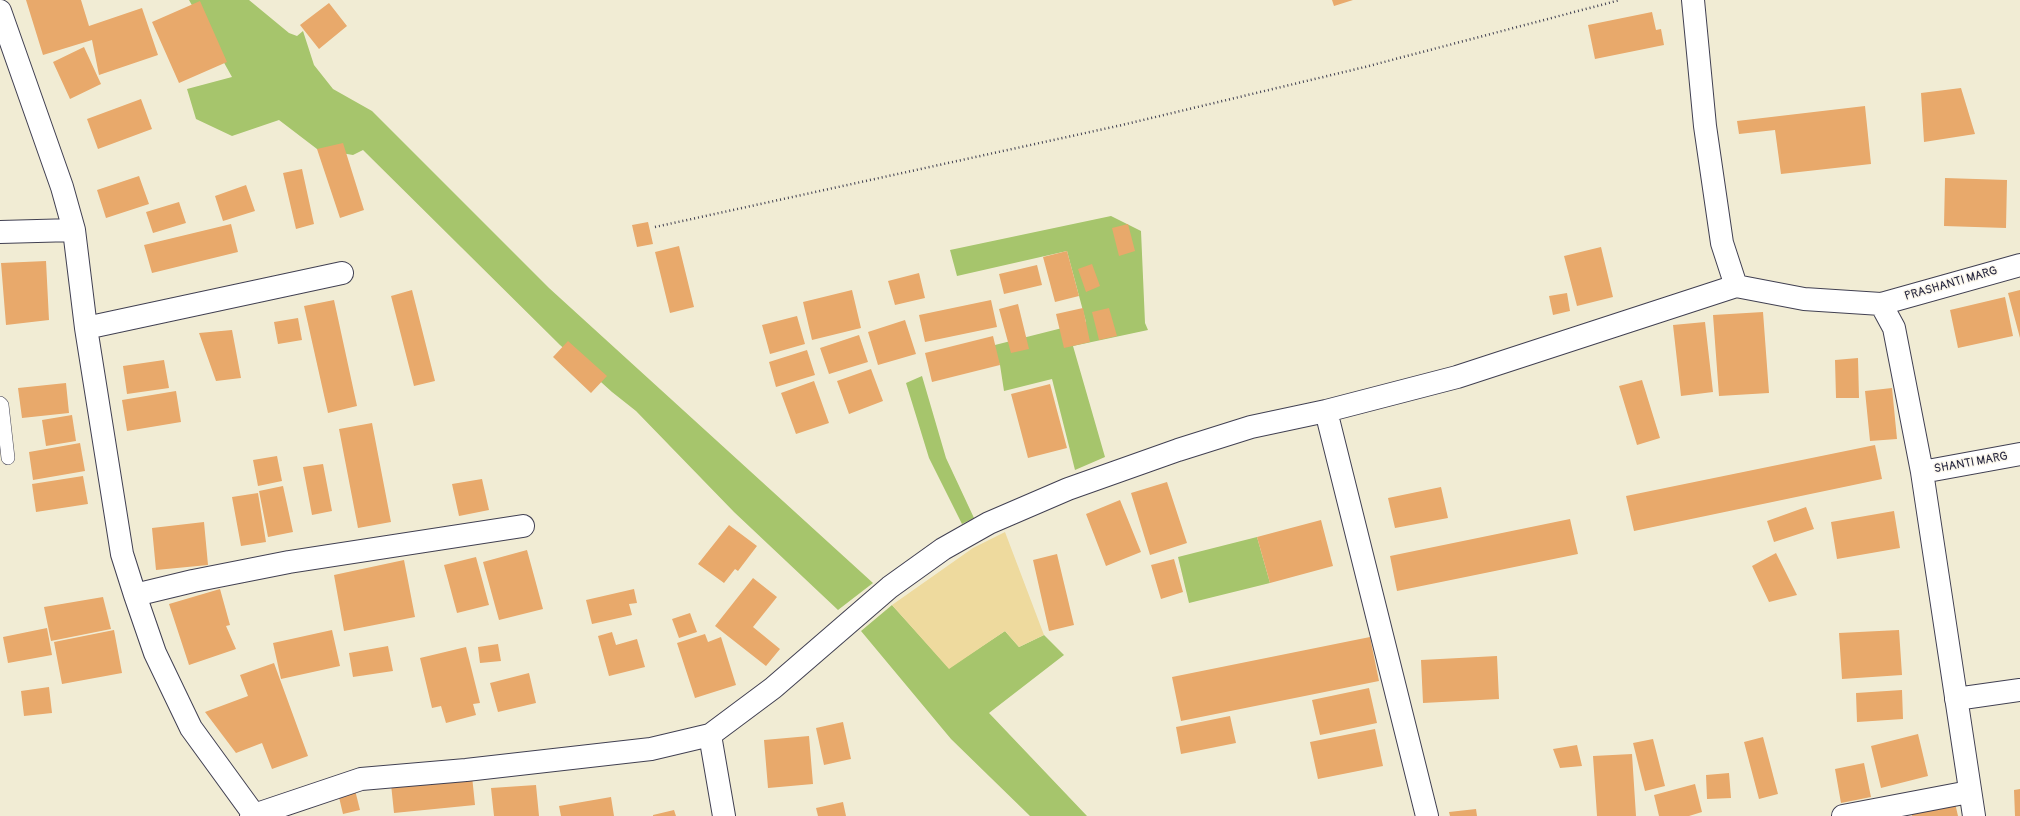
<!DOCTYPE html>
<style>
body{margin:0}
canvas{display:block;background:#f1ecd4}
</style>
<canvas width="2020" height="816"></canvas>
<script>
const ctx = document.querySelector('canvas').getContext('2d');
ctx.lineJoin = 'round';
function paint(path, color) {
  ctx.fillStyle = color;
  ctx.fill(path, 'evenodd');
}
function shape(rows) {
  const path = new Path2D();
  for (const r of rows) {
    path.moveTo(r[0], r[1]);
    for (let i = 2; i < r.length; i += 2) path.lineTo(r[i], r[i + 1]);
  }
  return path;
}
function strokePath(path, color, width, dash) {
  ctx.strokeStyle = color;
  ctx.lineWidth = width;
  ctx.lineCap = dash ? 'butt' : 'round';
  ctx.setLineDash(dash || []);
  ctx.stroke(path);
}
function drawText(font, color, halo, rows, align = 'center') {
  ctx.font = font + ' Pangolin,sans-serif';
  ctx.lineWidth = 3;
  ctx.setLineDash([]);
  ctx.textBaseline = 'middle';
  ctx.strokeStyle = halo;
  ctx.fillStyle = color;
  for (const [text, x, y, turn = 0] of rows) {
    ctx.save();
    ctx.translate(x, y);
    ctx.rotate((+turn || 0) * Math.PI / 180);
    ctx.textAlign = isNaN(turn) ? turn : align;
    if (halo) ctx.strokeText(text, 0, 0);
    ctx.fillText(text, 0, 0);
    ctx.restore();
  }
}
paint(shape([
 [189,0,249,0,289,33,297,36,303,31,314,65,333,89,372,111,549,288,873,583,838,610,734,512,636,411,612,392,560,345,363,150,353,155,317,149,279,120,232,136,196,119,187,89,232,77],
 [1111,216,1141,231,1145,323,1148,330,1073,346,1105,457,1075,470,1052,379,1004,391,1000,365,991,346,1086,322,1067,251,957,276,950,250],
 [922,376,946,458,974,518,962,524,929,458,906,383],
 [1257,537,1270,583,1189,603,1178,557],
 [892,605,949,668,1005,631,1019,647,1044,635,1064,655,989,713,1087,816,1030,816,951,739,861,631]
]), '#a6c56c');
paint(shape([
 [1005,532,1044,635,1019,647,1005,631,949,669,892,605,973,548]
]), '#eeda9e');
paint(shape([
 [26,0,81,0,89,26,142,8,158,55,99,75,92,40,43,55],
 [1332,0,1353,0,1334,6],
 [200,1,227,62,179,83,152,22],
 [329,3,347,26,319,49,300,25],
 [1652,12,1656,30,1661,29,1664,45,1595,59,1588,25],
 [84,47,101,84,70,99,53,62],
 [1961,88,1975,134,1924,142,1921,93],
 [141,99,152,129,98,149,87,119],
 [1865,106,1871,164,1781,174,1775,130,1739,134,1737,121],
 [343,143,364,210,340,218,317,149],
 [302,169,314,224,296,229,283,173],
 [139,176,149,204,106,218,97,190],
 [1945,178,2007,180,2006,228,1944,226],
 [246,185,255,211,223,221,215,196],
 [179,202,186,223,153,233,146,212],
 [648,222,653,244,637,247,632,225],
 [231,224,238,252,152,273,144,245],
 [1128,224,1135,251,1119,256,1112,228],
 [679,246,694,307,670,313,655,252],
 [1601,247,1613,297,1577,306,1564,256],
 [1067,251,1079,296,1055,302,1043,257],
 [46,261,49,320,6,325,1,263],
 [1092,264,1100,286,1086,292,1078,269],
 [1037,265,1042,285,1004,294,999,274],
 [919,273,925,298,895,305,888,281],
 [412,290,435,381,414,386,391,296],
 [852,290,861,328,812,340,803,302],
 [2020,290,2020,338,2008,293],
 [1567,293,1570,311,1553,315,1549,296],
 [2005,297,2013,336,1958,348,1950,310],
 [334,300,357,406,328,413,304,306],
 [991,300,997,327,925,342,919,315],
 [1018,304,1029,349,1011,353,999,309],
 [1083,308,1090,342,1064,348,1056,314],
 [1109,308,1117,336,1099,340,1092,312],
 [1763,312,1769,393,1719,396,1713,315],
 [797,316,805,344,770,354,762,325],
 [298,318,302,340,278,344,274,322],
 [905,320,916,354,878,365,868,332],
 [1705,322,1713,392,1681,396,1673,325],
 [232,330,241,378,216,381,199,333],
 [859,335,868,362,829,374,820,348],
 [993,336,1000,365,932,382,925,353],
 [568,341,607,376,591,393,553,357],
 [807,350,815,375,776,387,769,362],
 [1858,358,1859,398,1836,398,1835,360],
 [164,360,169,388,127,394,123,366],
 [871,369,883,401,849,414,837,381],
 [1642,380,1660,438,1637,445,1619,386],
 [814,381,829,423,796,434,781,393],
 [66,383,69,413,22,418,18,388],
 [1050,384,1067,448,1028,458,1011,394],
 [1892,388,1897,439,1870,441,1865,391],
 [176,391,181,422,127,431,122,400],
 [72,415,76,441,46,446,42,420],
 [372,423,391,522,358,528,339,429],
 [80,443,85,471,33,480,29,452],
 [1875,445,1882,479,1634,531,1626,496],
 [277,456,282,481,258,486,253,460],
 [323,464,332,511,312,515,303,467],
 [83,476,88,504,36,512,32,484],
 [482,479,489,510,459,516,452,484],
 [1167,482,1187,543,1150,555,1131,493],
 [283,486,293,532,268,537,259,491],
 [1441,487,1448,518,1395,528,1388,498],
 [258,493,266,542,241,546,232,497],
 [1120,500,1141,552,1106,566,1086,514],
 [1806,507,1814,529,1774,542,1767,521],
 [1894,511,1900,548,1837,559,1831,522],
 [1570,519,1578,554,1397,591,1390,556],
 [1321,520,1333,566,1270,583,1257,537],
 [204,522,208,565,156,570,152,528],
 [729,525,757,546,738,571,735,569,724,583,698,564],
 [527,550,543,609,499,620,483,562],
 [1776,553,1797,595,1769,602,1752,566],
 [1057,554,1074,625,1049,631,1033,560],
 [476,557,489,605,457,613,444,565],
 [1174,559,1183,592,1161,599,1151,565],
 [404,560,415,617,344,631,334,575],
 [753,578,777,597,753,627,780,649,766,666,715,626],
 [220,589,230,625,226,626,236,649,189,665,169,604],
 [634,589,637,603,629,604,632,615,592,624,586,600],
 [103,597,111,629,51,641,44,607],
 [690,613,697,632,679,638,672,619],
 [47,628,52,655,8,663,3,637],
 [114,630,122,673,62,684,54,642],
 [332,630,340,666,281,679,273,643],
 [1899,630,1902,675,1842,679,1839,633],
 [612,632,616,645,637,639,645,667,609,676,598,636],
 [705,634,708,642,721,637,736,685,695,698,677,643],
 [1370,637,1379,681,1181,721,1172,677],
 [498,644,501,661,480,663,478,647],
 [388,646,393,671,353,677,349,653],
 [466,647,480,703,473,704,476,715,446,723,441,706,432,708,420,658],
 [1497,656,1499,699,1423,703,1421,660],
 [274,663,308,756,272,769,262,743,236,753,205,712,248,696,240,675],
 [529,673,536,703,498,712,490,683],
 [49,687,52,713,24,716,21,691],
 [1369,688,1377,723,1320,735,1312,700],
 [1902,690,1903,719,1857,722,1856,693],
 [1230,716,1236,743,1181,754,1176,727],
 [843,722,851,759,824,765,816,728],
 [1375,729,1383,766,1318,779,1310,742],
 [1918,734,1928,776,1881,788,1871,746],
 [809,736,813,784,768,788,764,740],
 [1763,737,1778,794,1759,799,1744,742],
 [1653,739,1665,786,1645,791,1633,743],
 [1577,745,1582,766,1560,768,1553,749],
 [1632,754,1636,816,1597,816,1593,756],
 [1864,763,1871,797,1841,803,1835,769],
 [1729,773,1731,798,1707,799,1706,775],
 [472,776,475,805,394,813,391,784],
 [1695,784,1702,812,1689,816,1659,816,1654,795],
 [536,785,539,816,494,816,491,788],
 [2020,789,2020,816,2015,816,2014,790],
 [355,790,360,810,343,814,338,793],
 [611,797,614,816,561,816,559,806],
 [843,802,846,816,818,816,816,808],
 [1955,803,1958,816,1912,816,1912,813],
 [1476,809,1477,816,1450,816,1449,812],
 [674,810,676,816,653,816,653,815]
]), '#e8a96b');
const lane = shape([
 [0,403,2,405,8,458]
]);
const street = shape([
 [1693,0,1705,126,1722,243,1736,286],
 [0,11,62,187,74,230,86,328,122,554,135,595,155,653,191,728,255,816],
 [0,232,74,230],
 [1881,304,1894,328,1922,472,1974,816],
 [86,328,342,273],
 [1326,411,1427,816],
 [1922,472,2020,454],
 [135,595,193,581,289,562,523,526],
 [1956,699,2020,690],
 [710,735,724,816],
 [251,816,361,779,466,770,651,749,710,735,773,688,890,587,943,549,989,523,1068,489,1178,450,1251,427,1326,411,1457,377,1736,286,1804,299,1881,304,2020,265],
 [1843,816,1969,792]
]);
strokePath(lane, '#414052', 14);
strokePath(street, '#414052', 24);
strokePath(shape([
 [655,227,1122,125,1365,67,1620,0]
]), '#414052', 2.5, [1, 3]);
strokePath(lane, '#fff', 13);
strokePath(street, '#fff', 22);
drawText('12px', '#22223b', '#fbf7ec', [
 ["PRASHANTI MARG",1951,284,-16],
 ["SHANTI MARG",1971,463,-10]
]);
</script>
